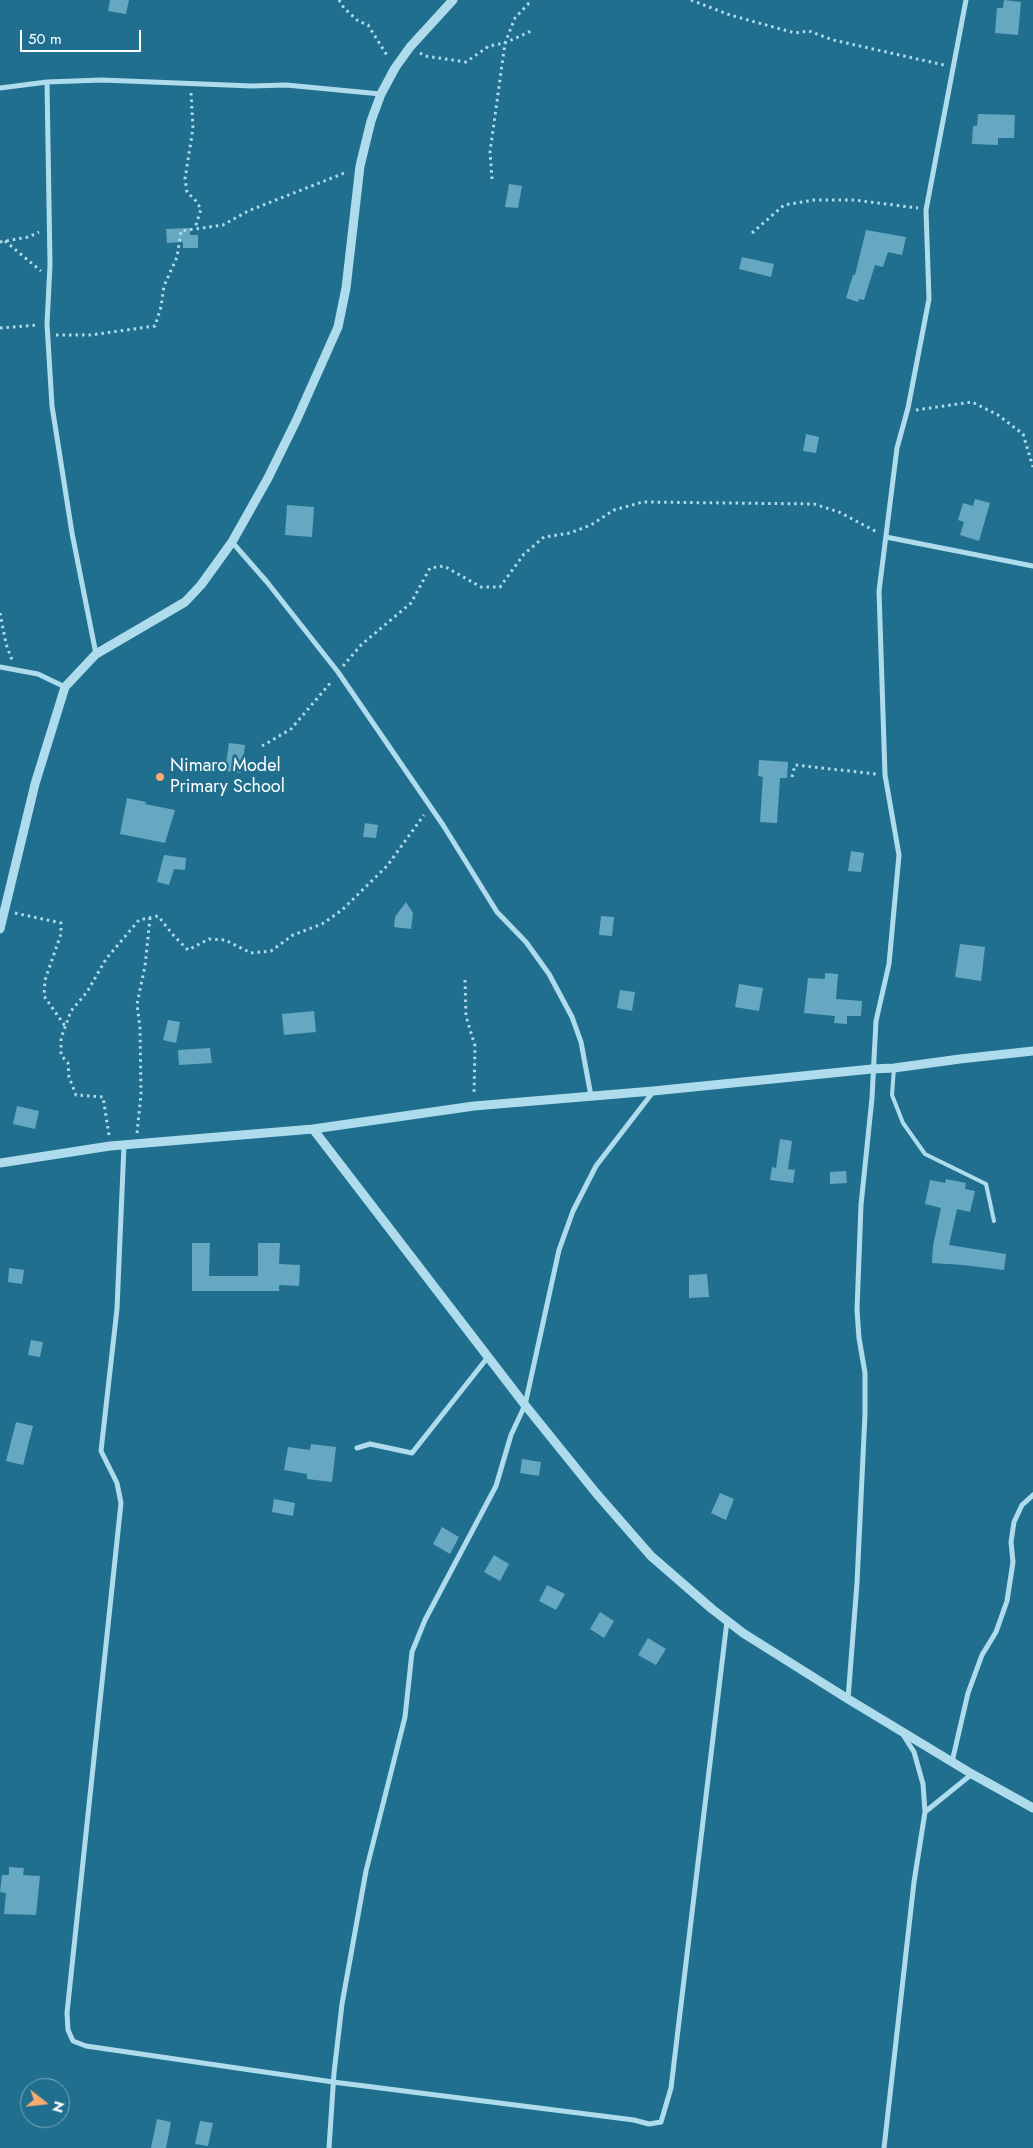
<!DOCTYPE html>
<style>
body{margin:0}
#map{position:relative;width:1033px;height:2148px;overflow:hidden;background:#206f8e;font-family:Jost,sans-serif}
canvas{display:block}
.north{position:absolute;left:20px;top:2078px;width:50px;height:50px;box-sizing:border-box;background:#206f8e;border:1px solid #79a9bb;border-radius:50%;rotate:106deg;font-size:14px;font-weight:700;line-height:20px;text-align:center;color:#fff}
.north::after{content:'';display:block;margin:auto;width:18px;height:22px;background:#faab6f;clip-path:polygon(50% 0,100% 100%,50% 72%,0 100%)}
.scale{position:absolute;left:20px;top:30px;width:121px;height:22px;box-sizing:border-box;border:2px solid #fff;border-top:0;padding-left:6px;font-size:15px;line-height:18px;white-space:nowrap;color:#fff;-webkit-text-stroke:4px #206f8e;paint-order:stroke}
</style>
<div id="map">
<canvas width="1033" height="2148"></canvas>
<div class="north">N</div>
<div class="scale">50 m</div>
</div>
<script>
const ctx = document.querySelector('canvas').getContext('2d');
ctx.lineJoin = 'round';
function paint(path, color) {
  ctx.fillStyle = color;
  ctx.fill(path, 'evenodd');
}
function shape(rows) {
  const path = new Path2D();
  for (const r of rows) {
    path.moveTo(r[0], r[1]);
    for (let i = 2; i < r.length; i += 2) path.lineTo(r[i], r[i + 1]);
  }
  return path;
}
function strokePath(path, color, width, dash) {
  ctx.strokeStyle = color;
  ctx.lineWidth = width;
  ctx.lineCap = dash ? 'butt' : 'round';
  ctx.setLineDash(dash || []);
  ctx.stroke(path);
}
function drawText(font, color, halo, rows, align = 'center') {
  ctx.font = font + ' Jost,sans-serif';
  ctx.lineWidth = 5;
  ctx.setLineDash([]);
  ctx.textBaseline = 'middle';
  ctx.strokeStyle = halo;
  ctx.fillStyle = color;
  for (const [text, x, y, turn = 0] of rows) {
    ctx.save();
    ctx.translate(x, y);
    ctx.rotate((+turn || 0) * Math.PI / 180);
    ctx.textAlign = isNaN(turn) ? turn : align;
    if (halo) ctx.strokeText(text, 0, 0);
    ctx.fillText(text, 0, 0);
    ctx.restore();
  }
}
paint(shape([
 [110,0,129,0,126,14,108,11],
 [1004,0,1021,2,1018,35,995,33,997,8,1003,8],
 [978,114,1015,115,1014,138,998,138,998,145,972,144,973,126,977,126],
 [509,184,522,186,518,208,505,207],
 [190,228,190,235,198,235,198,248,183,248,183,242,167,243,166,229],
 [866,230,906,237,902,255,888,252,883,267,875,265,864,300,859,299,858,302,846,298,853,275,855,275],
 [742,257,774,264,771,277,739,269],
 [806,434,819,437,816,453,803,451],
 [975,499,990,503,979,541,960,535,964,522,958,520,963,503,973,506],
 [287,505,314,507,312,537,285,535],
 [229,743,245,745,241,773,225,771],
 [759,760,788,762,787,778,780,778,777,823,760,822,763,777,758,776],
 [127,798,146,802,145,804,175,810,165,843,120,834],
 [365,823,378,825,376,838,363,837],
 [851,851,864,853,861,872,848,871],
 [164,855,186,858,185,870,174,869,169,885,157,882],
 [406,902,413,913,411,929,394,927,395,917],
 [601,916,614,917,612,936,599,935],
 [960,944,985,947,981,981,955,977],
 [825,973,838,974,836,999,862,1001,861,1016,847,1016,847,1024,834,1023,835,1016,804,1013,808,978,825,979],
 [739,984,763,988,759,1011,735,1007],
 [620,990,635,992,632,1011,617,1008],
 [314,1011,316,1032,284,1035,282,1014],
 [168,1020,180,1022,176,1043,163,1040],
 [210,1048,212,1063,179,1065,178,1050],
 [17,1106,39,1111,35,1129,13,1124],
 [780,1139,792,1141,788,1169,795,1170,793,1183,770,1180,772,1167,776,1168],
 [846,1171,847,1183,830,1184,830,1172],
 [946,1179,966,1183,965,1189,975,1191,970,1212,957,1209,949,1245,1006,1254,1004,1270,963,1265,932,1263,933,1246,941,1208,925,1204,930,1180,945,1183],
 [192,1243,210,1243,209,1276,258,1276,258,1243,280,1243,279,1264,300,1265,299,1286,279,1285,279,1291,192,1291],
 [9,1268,24,1270,22,1284,8,1282],
 [707,1274,709,1297,689,1298,689,1275],
 [31,1340,43,1342,40,1357,28,1355],
 [16,1422,33,1426,23,1465,6,1461],
 [311,1444,336,1447,332,1482,307,1479,307,1474,284,1470,288,1447,310,1450],
 [522,1459,541,1462,539,1476,520,1473],
 [720,1493,734,1499,726,1520,711,1513],
 [274,1499,295,1503,293,1516,272,1512],
 [442,1527,459,1537,450,1554,433,1544],
 [494,1555,509,1564,500,1581,484,1572],
 [547,1585,565,1594,556,1610,539,1601],
 [600,1612,614,1621,604,1638,590,1629],
 [648,1638,666,1649,656,1665,638,1655],
 [9,1867,24,1868,23,1875,40,1876,36,1915,4,1914,6,1893,0,1892,2,1875,9,1875],
 [157,2119,171,2122,166,2148,151,2148],
 [200,2121,213,2123,208,2146,195,2144]
]), '#66a8c1');
strokePath(shape([
 [339,0,344,8,358,21,368,25,388,57],
 [691,0,730,15,795,33,809,31,833,40,944,65],
 [420,53,425,56,466,62,489,46,505,43,531,31],
 [191,93,193,128,185,179,187,192,196,201,201,209,195,228],
 [492,179,490,152,505,43,515,18,530,2],
 [752,233,784,205,814,200,854,200,918,208],
 [5,241,41,271],
 [0,242,28,237,39,232],
 [0,328,37,325],
 [56,335,91,335,155,326,161,307,164,286,177,257,181,231,223,225,248,211,347,172],
 [916,410,972,402,998,415,1023,434,1033,467],
 [0,613,6,644,12,660],
 [343,666,361,645,411,603,430,568,444,566,481,587,500,587,524,554,544,537,570,533,591,525,614,510,643,502,814,504,839,512,877,532],
 [262,746,291,729,332,681],
 [792,777,795,765,876,774],
 [15,913,61,923,61,934,45,980,44,996,65,1026],
 [465,980,466,1016,475,1046,474,1095],
 [137,1133,141,1094,140,1028,137,1004,145,966,150,918],
 [109,1135,103,1097,76,1095,69,1077,68,1063,61,1055,61,1038,71,1011,87,992,106,959,139,920,158,916,174,936,188,950,209,939,225,940,251,953,271,951,293,935,322,924,342,910,387,866,424,815]
]), '#aedcec', 3, [2.5, 4]);
strokePath(shape([
 [894,1068,892,1095,903,1123,925,1154,986,1184,994,1221]
]), '#aedcec', 4);
strokePath(shape([
 [47,82,50,265,47,324,52,406,72,533,96,654],
 [0,88,47,82,102,80,252,86,286,85,381,94],
 [886,537,1033,566],
 [232,542,267,582,338,672,443,825,497,912,526,942,549,974,572,1017,581,1042,591,1096],
 [0,667,38,674,65,687],
 [124,1145,117,1309,101,1451,117,1483,121,1503,67,2013,68,2030,73,2041,86,2046,333,2082,634,2120,649,2124,661,2122,671,2088,727,1621],
 [357,1448,370,1444,412,1453,488,1357],
 [848,1699,857,1583,865,1414,865,1373,859,1338,857,1310,861,1205,872,1098,876,1021,889,964,899,855,885,775,879,591,897,448,908,408,929,299,926,210,966,0],
 [952,1762,968,1693,982,1655,996,1632,1007,1601,1013,1562,1011,1542,1014,1522,1022,1505,1033,1495],
 [925,1812,972,1774],
 [329,2148,334,2073,342,2004,366,1871,405,1717,412,1652,425,1620,496,1486,511,1435,525,1405,559,1250,573,1211,596,1166,653,1092],
 [884,2148,914,1882,925,1812,923,1784,914,1752,902,1733]
]), '#aedcec', 5);
strokePath(shape([
 [0,929,35,784,65,687,96,654,185,602,201,585,232,542,268,478,297,419,338,327,346,288,360,166,371,121,381,94,395,68,410,47,453,0],
 [313,1129,525,1405,596,1493,651,1556,712,1609,743,1633,848,1699,972,1774,1033,1808],
 [0,1163,110,1146,313,1129,474,1106,653,1091,872,1069,894,1068,960,1059,1033,1051]
]), '#aedcec', 9);
for (const [x, y, r, color] of [
 [160,777,5,"#faab6f"]
]) {
  const dot = new Path2D();
  dot.arc(x, y, r, 0, 2 * Math.PI);
  ctx.fillStyle = color;
  ctx.fill(dot);
  strokePath(dot, '#206f8e', 2);
}
drawText('18px', '#fff', '#206f8e', [
 ["Nimaro Model",170,767],
 ["Primary School",170,788]
], 'left');
</script>
